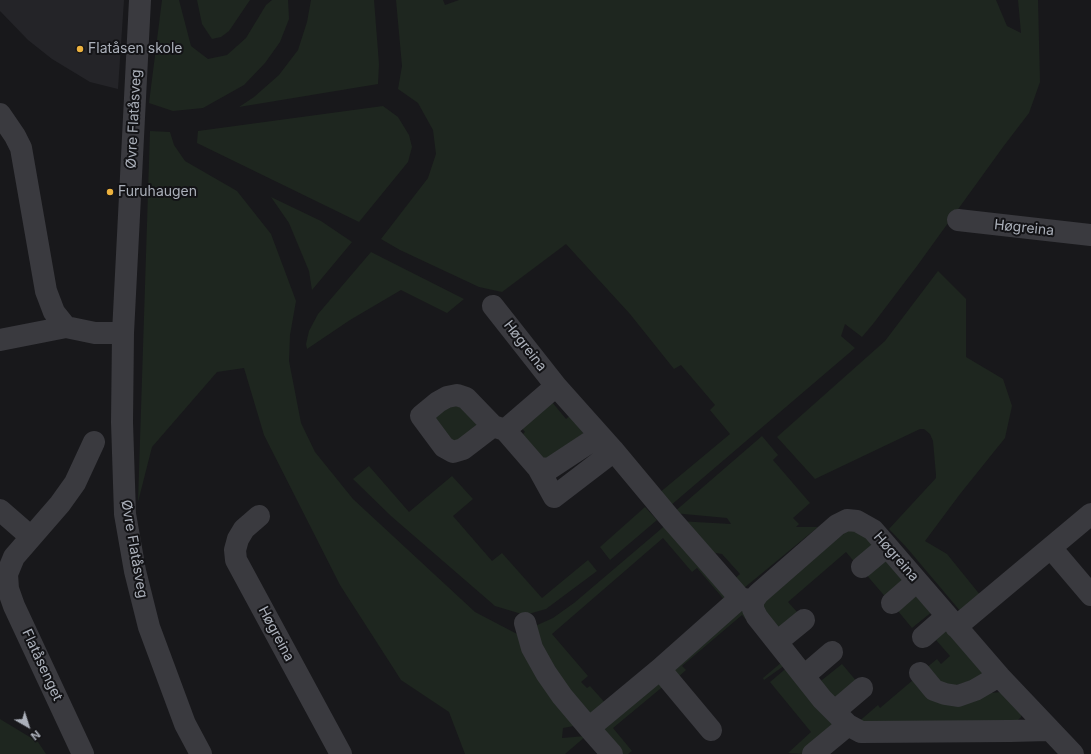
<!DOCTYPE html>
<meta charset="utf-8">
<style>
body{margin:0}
#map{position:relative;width:1091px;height:754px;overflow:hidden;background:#18181b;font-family:Inter,sans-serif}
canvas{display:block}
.north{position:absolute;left:8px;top:706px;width:40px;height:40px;-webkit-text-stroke:3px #131316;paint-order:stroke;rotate:141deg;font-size:11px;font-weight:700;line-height:16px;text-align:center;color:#abb0ba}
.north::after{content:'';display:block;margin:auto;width:14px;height:18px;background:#abb0ba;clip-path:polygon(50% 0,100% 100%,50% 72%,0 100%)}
</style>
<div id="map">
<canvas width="1091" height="754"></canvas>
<div class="north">N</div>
</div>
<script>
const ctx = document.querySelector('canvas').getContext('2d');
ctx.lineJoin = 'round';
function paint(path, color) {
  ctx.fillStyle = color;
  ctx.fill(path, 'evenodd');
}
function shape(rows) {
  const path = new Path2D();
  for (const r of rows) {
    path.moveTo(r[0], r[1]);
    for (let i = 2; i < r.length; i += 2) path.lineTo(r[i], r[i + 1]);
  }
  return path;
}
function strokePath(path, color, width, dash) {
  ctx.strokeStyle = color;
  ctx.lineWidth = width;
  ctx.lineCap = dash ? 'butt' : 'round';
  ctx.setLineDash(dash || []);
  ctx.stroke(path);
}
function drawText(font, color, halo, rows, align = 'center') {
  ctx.font = font + ' Inter,sans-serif';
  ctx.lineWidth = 4;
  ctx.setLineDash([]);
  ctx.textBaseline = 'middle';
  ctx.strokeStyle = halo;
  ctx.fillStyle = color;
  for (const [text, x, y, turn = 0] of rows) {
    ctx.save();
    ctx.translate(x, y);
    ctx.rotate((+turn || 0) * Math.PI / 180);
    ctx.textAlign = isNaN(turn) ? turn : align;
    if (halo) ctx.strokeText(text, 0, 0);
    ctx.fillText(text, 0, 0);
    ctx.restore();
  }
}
paint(shape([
 [0,0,124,0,118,89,90,82,52,59,28,40,0,11]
]), '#242428');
paint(shape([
 [162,0,179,0,191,46,208,59,227,55,246,38,266,5,272,0,288,0,289,19,280,42,265,63,244,85,203,108,173,111,149,103],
 [197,0,250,0,229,31,221,37,212,39,202,24],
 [311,0,374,0,379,64,378,84,239,107,254,97,279,75,298,50,307,22],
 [396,0,443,0,445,5,459,0,996,0,1007,26,1021,33,1018,0,1038,0,1040,82,1029,113,1003,147,917,266,873,324,862,337,845,324,841,336,855,348,670,506,658,494,730,434,710,410,715,405,681,365,674,369,630,314,566,244,502,292,479,287,400,250,381,239,428,178,436,154,433,130,418,103,398,89,402,66],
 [383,106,398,117,409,135,412,147,408,162,359,222,197,143,198,131],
 [150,131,170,132,174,145,185,161,237,191,271,234,296,301,290,335,289,361,301,423,315,452,353,499,475,612,519,635,579,725,563,728,562,738,586,736,565,754,465,754,449,712,401,680,340,585,264,435,244,368,217,372,152,447,138,502],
 [271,197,321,221,352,242,312,290,309,271,289,223],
 [371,252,464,299,447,313,401,290,350,320,307,349,306,344,309,331,318,314],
 [938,271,966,299,966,357,1003,379,1012,406,1005,438,960,494,925,541,947,554,981,596,961,612,907,548,889,529,936,478,936,475,933,441,930,434,924,429,920,429,815,479,777,437,885,341],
 [463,401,483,425,455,446,430,417],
 [552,402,566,419,573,413,588,430,545,461,522,435,525,432,519,425],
 [762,436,778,455,773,460,810,503,793,518,799,524,796,527,818,527,744,588,731,582,740,574,722,554,704,551,678,521,731,524,727,518,673,513],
 [369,466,409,512,452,476,473,499,453,516,492,561,502,553,542,598,588,560,597,571,546,609,525,615,495,606,391,516,353,479],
 [645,507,657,520,610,560,600,547],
 [668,523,733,599,728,604,697,568,692,572,663,538,552,634,588,676,581,682,587,688,590,686,607,705,590,720,564,691,533,627,553,618,574,603],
 [848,530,860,531,872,544,857,565,846,552,788,602,798,613,782,626,778,627,762,611,765,599],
 [885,560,903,578,888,600,864,572],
 [915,597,919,597,933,611,912,628,898,611],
 [742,609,788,663,764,680,763,678,782,662,742,615,682,666,686,670,676,679,673,663],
 [946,627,983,668,981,678,946,688,925,669,937,659,941,664,950,656,936,640],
 [842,664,858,683,836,700,817,684],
 [790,665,841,725,806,754,788,753,811,732,770,682],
 [654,678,666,684,613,728,632,751,628,754,616,754,597,727],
 [913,680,990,693,1002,692,1021,710,1021,717,1015,723,856,724,878,705,880,708],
 [0,719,38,742,46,754,0,754]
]), '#1e261f');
strokePath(shape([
 [140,0,123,333,122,422,125,514,135,571,149,627,185,724,201,754],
 [0,114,15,136,21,148,46,291,54,312,66,327],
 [958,220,1091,235],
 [493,306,556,386],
 [0,340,66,327,95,333,123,333],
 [493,426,463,449,453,452,444,447,421,416,438,402,447,397,457,395,466,398,493,426,505,430,556,386,614,451,669,517,740,598],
 [505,430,538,468,549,469,599,436],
 [538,468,554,497,614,451],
 [0,510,31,537],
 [259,516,244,529,238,539,235,550,236,560,341,754],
 [1051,548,1091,595],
 [862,567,887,546],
 [892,603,917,581],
 [525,623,532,648,546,673,562,696,589,728],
 [956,627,1091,514],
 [923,637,947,616],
 [777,642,804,620],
 [660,669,711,730],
 [920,673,934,690,945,694,958,696,975,690,999,676],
 [804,676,832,652],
 [835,711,862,688],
 [1049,730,1010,731,861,732,848,725,822,699,757,617,753,609,753,601,758,594,837,525,847,520,857,521,873,530,999,676,1073,754],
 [83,754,14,606,8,589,7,574,14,557,60,504,75,483,94,442],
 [612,754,589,728,660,669,740,598,753,601],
 [813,754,848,725]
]), '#3a3a3f', 22);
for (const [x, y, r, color] of [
 [80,49,4,"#edb23e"],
 [110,192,4,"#edb23e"]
]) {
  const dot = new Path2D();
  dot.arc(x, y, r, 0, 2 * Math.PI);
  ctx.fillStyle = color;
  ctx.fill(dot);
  strokePath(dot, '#131316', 1.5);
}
drawText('14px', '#abb0ba', '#131316', [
 ["Flatåsen skole",88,49],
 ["Furuhaugen",118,192]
], 'left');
drawText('14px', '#abb0ba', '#131316', [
 ["Øvre Flatåsveg",134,119,-87],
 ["Høgreina",1024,228,6],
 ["Høgreina",525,346,52],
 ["Øvre Flatåsveg",134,549,80],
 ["Høgreina",896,557,49],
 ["Høgreina",276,634,62],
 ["Flatåsenget",42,665,65]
]);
</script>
